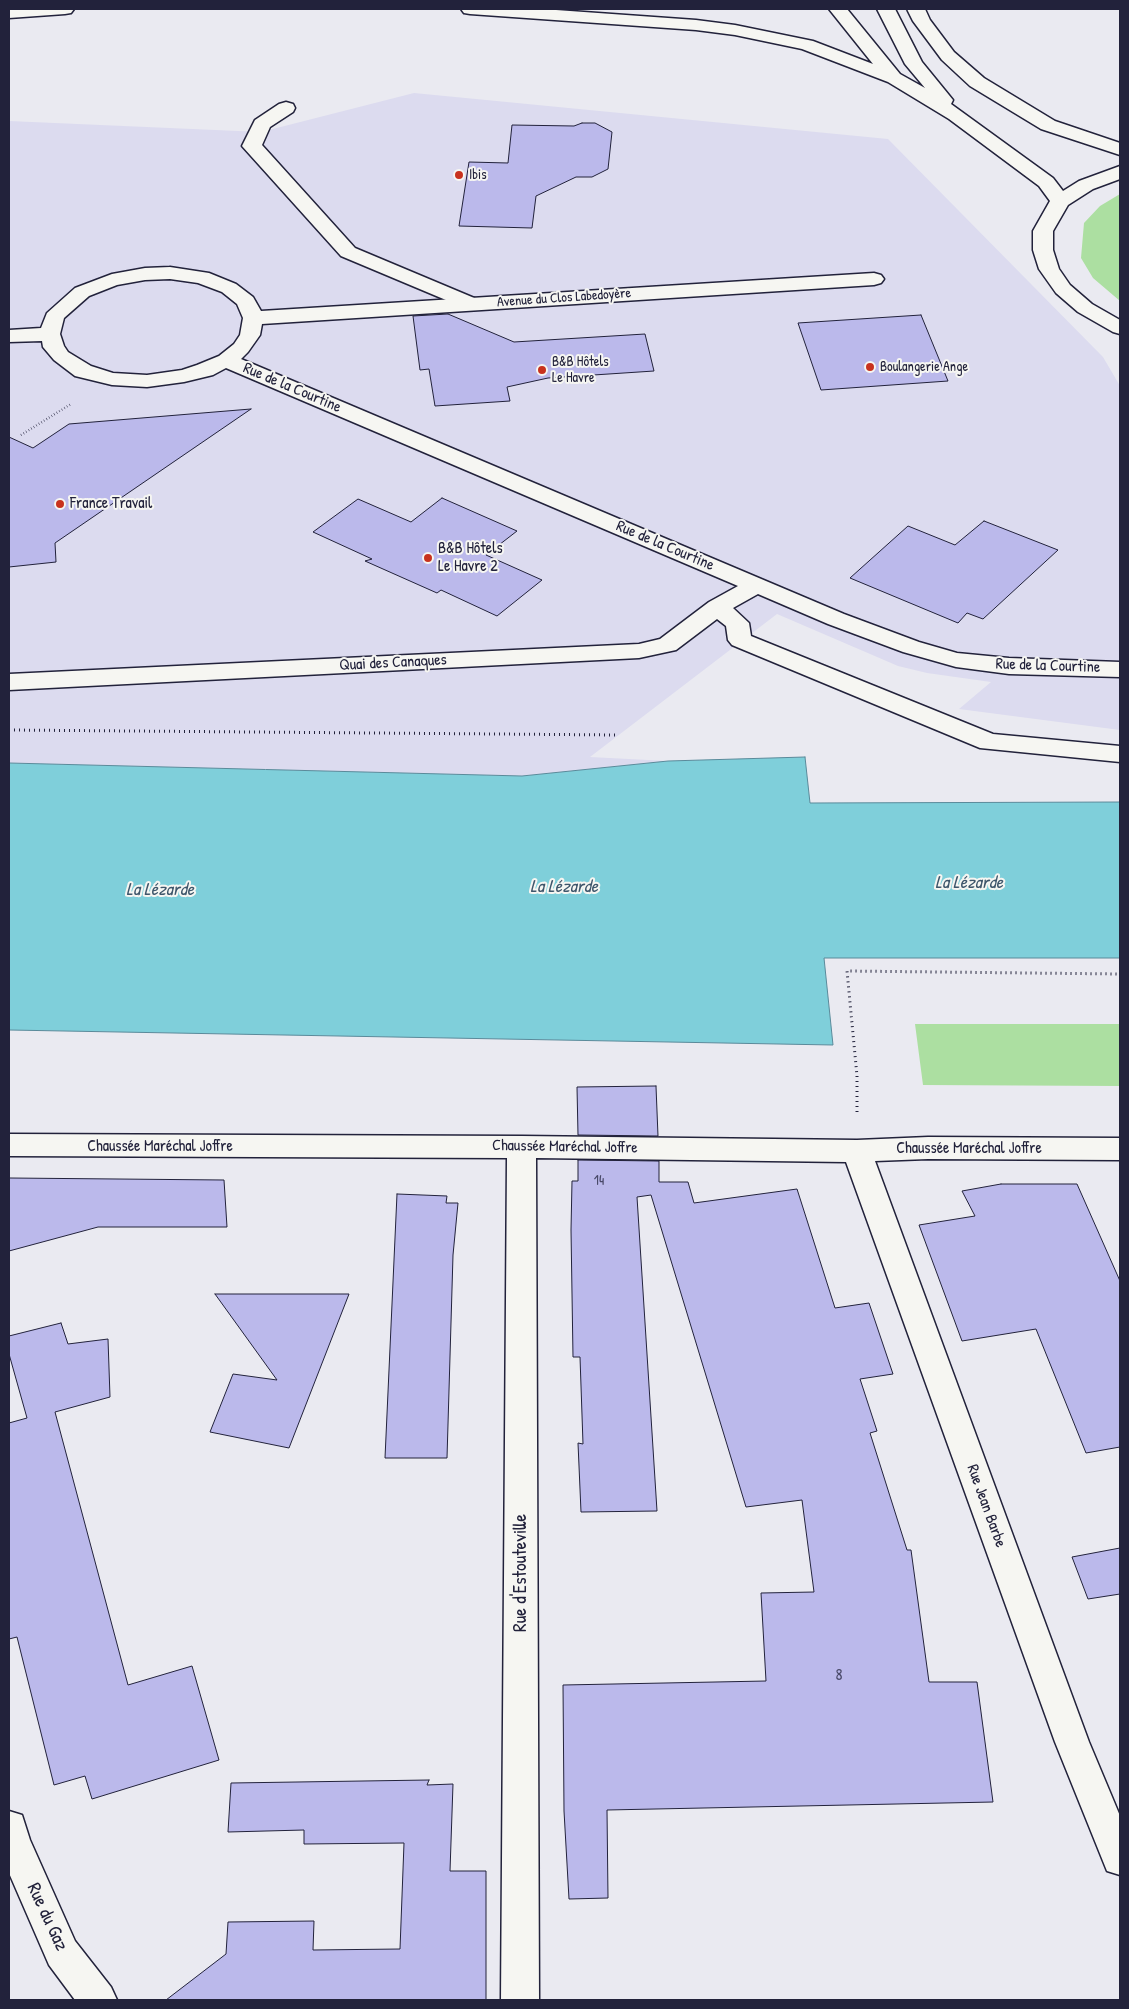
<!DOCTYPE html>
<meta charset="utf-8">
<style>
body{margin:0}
#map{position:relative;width:1129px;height:2009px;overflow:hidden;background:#eaeaf1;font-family:"Patrick Hand",sans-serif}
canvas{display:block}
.frame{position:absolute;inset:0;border:10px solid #22223b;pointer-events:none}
</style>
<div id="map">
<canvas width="1129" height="2009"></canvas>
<div class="frame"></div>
</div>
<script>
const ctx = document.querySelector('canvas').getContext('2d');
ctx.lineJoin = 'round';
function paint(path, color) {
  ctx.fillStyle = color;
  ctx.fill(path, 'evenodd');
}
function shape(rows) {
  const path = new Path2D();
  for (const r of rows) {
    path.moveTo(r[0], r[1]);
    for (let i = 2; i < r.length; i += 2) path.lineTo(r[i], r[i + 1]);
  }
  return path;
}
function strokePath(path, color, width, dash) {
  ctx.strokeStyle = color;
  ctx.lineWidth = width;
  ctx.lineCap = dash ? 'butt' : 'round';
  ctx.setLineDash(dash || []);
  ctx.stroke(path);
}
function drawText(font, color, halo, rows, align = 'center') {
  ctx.font = font + ' "Patrick Hand",sans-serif';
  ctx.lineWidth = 4;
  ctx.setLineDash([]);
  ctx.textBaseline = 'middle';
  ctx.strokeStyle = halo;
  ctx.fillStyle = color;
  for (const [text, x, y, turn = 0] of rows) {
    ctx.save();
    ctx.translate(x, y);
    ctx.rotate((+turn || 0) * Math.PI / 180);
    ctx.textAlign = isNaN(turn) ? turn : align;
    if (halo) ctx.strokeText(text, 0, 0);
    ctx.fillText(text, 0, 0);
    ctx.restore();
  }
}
paint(shape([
 [414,93,888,139,1103,357,1120,386,1120,730,959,709,991,682,927,673,898,666,777,614,590,757,668,761,522,776,9,763,9,121,261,132]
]), '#dcdbef');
paint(shape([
 [1120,194,1120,301,1093,278,1081,258,1084,223,1100,206],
 [915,1024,1120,1024,1120,1086,923,1085]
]), '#acdfa1');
const water = shape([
 [805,757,810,803,1120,802,1120,958,824,958,833,1045,9,1030,9,763,522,776,668,761,805,757]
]);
paint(water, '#7fcfda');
strokePath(water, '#5a8a9a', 1);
const building = shape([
 [582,123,595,123,612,132,608,169,592,177,576,177,536,196,532,228,459,226,469,162,508,163,512,125,574,126,582,123],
 [448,314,514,342,645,334,654,371,548,378,507,387,510,401,435,406,429,369,420,370,413,316,448,314],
 [921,315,948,381,821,390,798,323,921,315],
 [251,409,55,543,56,562,9,567,9,437,33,448,69,424,251,409],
 [442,498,517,531,486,555,542,580,497,616,441,590,437,593,365,561,372,559,313,532,358,499,411,522,442,498],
 [984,521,1058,550,983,619,967,613,958,623,850,578,908,526,955,545,984,521],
 [656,1086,658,1136,578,1135,577,1087,656,1086],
 [578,1160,659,1161,659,1182,688,1182,694,1203,797,1189,835,1308,869,1303,893,1374,860,1379,877,1431,870,1433,907,1550,911,1550,929,1682,977,1682,993,1802,607,1810,608,1898,569,1899,564,1811,563,1685,766,1681,761,1593,814,1592,802,1500,746,1507,651,1195,637,1197,657,1511,581,1512,578,1443,583,1444,580,1357,573,1357,571,1230,572,1181,578,1181,578,1160],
 [9,1178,224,1180,227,1227,98,1227,9,1251,9,1178],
 [1001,1184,1077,1184,1120,1281,1120,1447,1086,1453,1036,1329,962,1341,919,1225,975,1216,962,1191,1001,1184],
 [397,1194,447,1196,446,1203,458,1203,453,1255,447,1458,385,1458,397,1194],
 [215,1294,349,1294,289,1448,210,1432,233,1374,277,1380,215,1294],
 [61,1323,68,1344,108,1339,110,1397,55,1412,128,1685,192,1666,219,1760,92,1799,85,1776,54,1785,17,1637,9,1639,9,1423,27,1418,9,1354,9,1336,61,1323],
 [1120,1548,1120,1594,1088,1599,1072,1557,1120,1548],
 [429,1780,427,1785,453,1784,450,1871,486,1871,486,2000,166,2000,226,1954,228,1922,314,1921,313,1950,400,1949,404,1843,304,1844,304,1830,228,1832,231,1783,429,1780]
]);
paint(building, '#bbb9eb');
strokePath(building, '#22223b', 1);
const lane = shape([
 [286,102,293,104,295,108,293,112,270,127,262,145,355,248,479,300,482,304,479,308,472,310,465,308,341,256,242,146,255,120,279,104,286,102]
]);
const street = shape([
 [170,267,209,273,236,284,253,297,261,311,874,273,881,275,884,279,881,283,874,285,262,324,260,335,248,352,241,359,844,614,919,642,957,653,1009,658,1120,662,1120,677,1009,674,956,667,903,652,828,624,758,594,733,608,749,623,751,636,993,734,1120,746,1120,762,980,748,732,645,728,640,726,626,717,619,676,650,639,658,9,690,9,674,639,644,660,639,709,602,738,586,226,368,213,375,184,382,147,387,112,385,75,376,54,360,43,347,42,341,9,342,9,330,41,328,47,313,75,288,112,274,145,268,170,267],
 [170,279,198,283,222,292,237,304,243,318,240,335,234,344,219,356,197,365,182,370,147,375,113,373,91,366,68,352,64,346,60,334,64,318,89,296,117,285,145,280,170,279],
 [9,1134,522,1136,857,1140,928,1137,1120,1138,1120,1160,928,1159,875,1161,1089,1742,1120,1816,1120,1875,1107,1871,1055,1742,846,1162,536,1158,539,2000,501,2000,507,1158,9,1156,9,1134],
 [9,1811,22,1815,30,1840,75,1941,111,1987,117,2000,75,2000,49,1965,9,1873,9,1811]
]);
const primary = shape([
 [9,9,74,9,71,13,65,14,9,18,9,9],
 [461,9,542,9,696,20,735,25,813,41,873,64,829,9,847,9,900,74,925,88,905,64,877,9,895,9,922,62,953,100,951,104,1053,178,1063,191,1079,181,1120,166,1120,179,1093,189,1068,205,1053,231,1053,250,1059,269,1070,285,1092,304,1120,320,1120,334,1113,332,1078,312,1056,293,1039,269,1033,250,1033,231,1050,201,1039,186,949,119,888,82,802,49,735,35,696,30,470,14,464,13,461,9],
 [907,9,925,9,930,20,954,52,984,78,1055,121,1120,143,1120,155,1041,129,970,86,942,60,913,21,907,9]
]);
strokePath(lane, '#22223b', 3);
strokePath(street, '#22223b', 3);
strokePath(primary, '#22223b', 3);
strokePath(shape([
 [21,435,71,404]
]), '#22223b', 2.5, [0.5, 2.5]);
strokePath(shape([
 [9,730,617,735],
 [857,1112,857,1076,847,971,1120,974]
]), '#22223b', 3, [1, 4]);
paint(lane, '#f6f6f2');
paint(street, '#f6f6f2');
paint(primary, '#f6f6f2');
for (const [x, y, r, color] of [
 [459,175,5,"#c8321e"],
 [870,367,5,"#c8321e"],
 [542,370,5,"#c8321e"],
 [60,504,5,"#c8321e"],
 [428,558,5,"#c8321e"]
]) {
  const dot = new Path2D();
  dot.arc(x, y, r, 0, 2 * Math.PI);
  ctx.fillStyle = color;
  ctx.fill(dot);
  strokePath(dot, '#f6f6f2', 2);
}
drawText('14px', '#22223b', '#f6f6f2', [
 ["Ibis",469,175],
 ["B&B Hôtels",552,362],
 ["Le Havre",552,378],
 ["Boulangerie Ange",880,367]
], 'left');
drawText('14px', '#22223b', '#f6f6f2', [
 ["Avenue du Clos Labedoyère",564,298,-4]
]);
drawText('14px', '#484867', null, [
 ["14",599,1181]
]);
drawText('16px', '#22223b', '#f6f6f2', [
 ["Rue de la Courtine",292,388,23],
 ["Rue de la Courtine",665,546,23],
 ["Quai des Canaques",393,663,-3],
 ["Rue de la Courtine",1048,666,2],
 ["Chaussée Maréchal Joffre",160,1147],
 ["Chaussée Maréchal Joffre",565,1147,1],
 ["Chaussée Maréchal Joffre",969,1149],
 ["Rue Jean Barbe",986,1506,70]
]);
drawText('16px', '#22223b', '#f6f6f2', [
 ["France Travail",70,504],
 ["B&B Hôtels",438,549],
 ["Le Havre 2",438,567]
], 'left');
drawText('16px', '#484867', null, [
 ["8",839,1676]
]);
drawText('italic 18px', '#3e566b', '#f6f6f2', [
 ["La Lézarde",969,883],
 ["La Lézarde",564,887],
 ["La Lézarde",160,890]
]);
drawText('19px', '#22223b', '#f6f6f2', [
 ["Rue d'Estouteville",521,1573,-90],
 ["Rue du Gaz",47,1917,65]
]);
</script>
